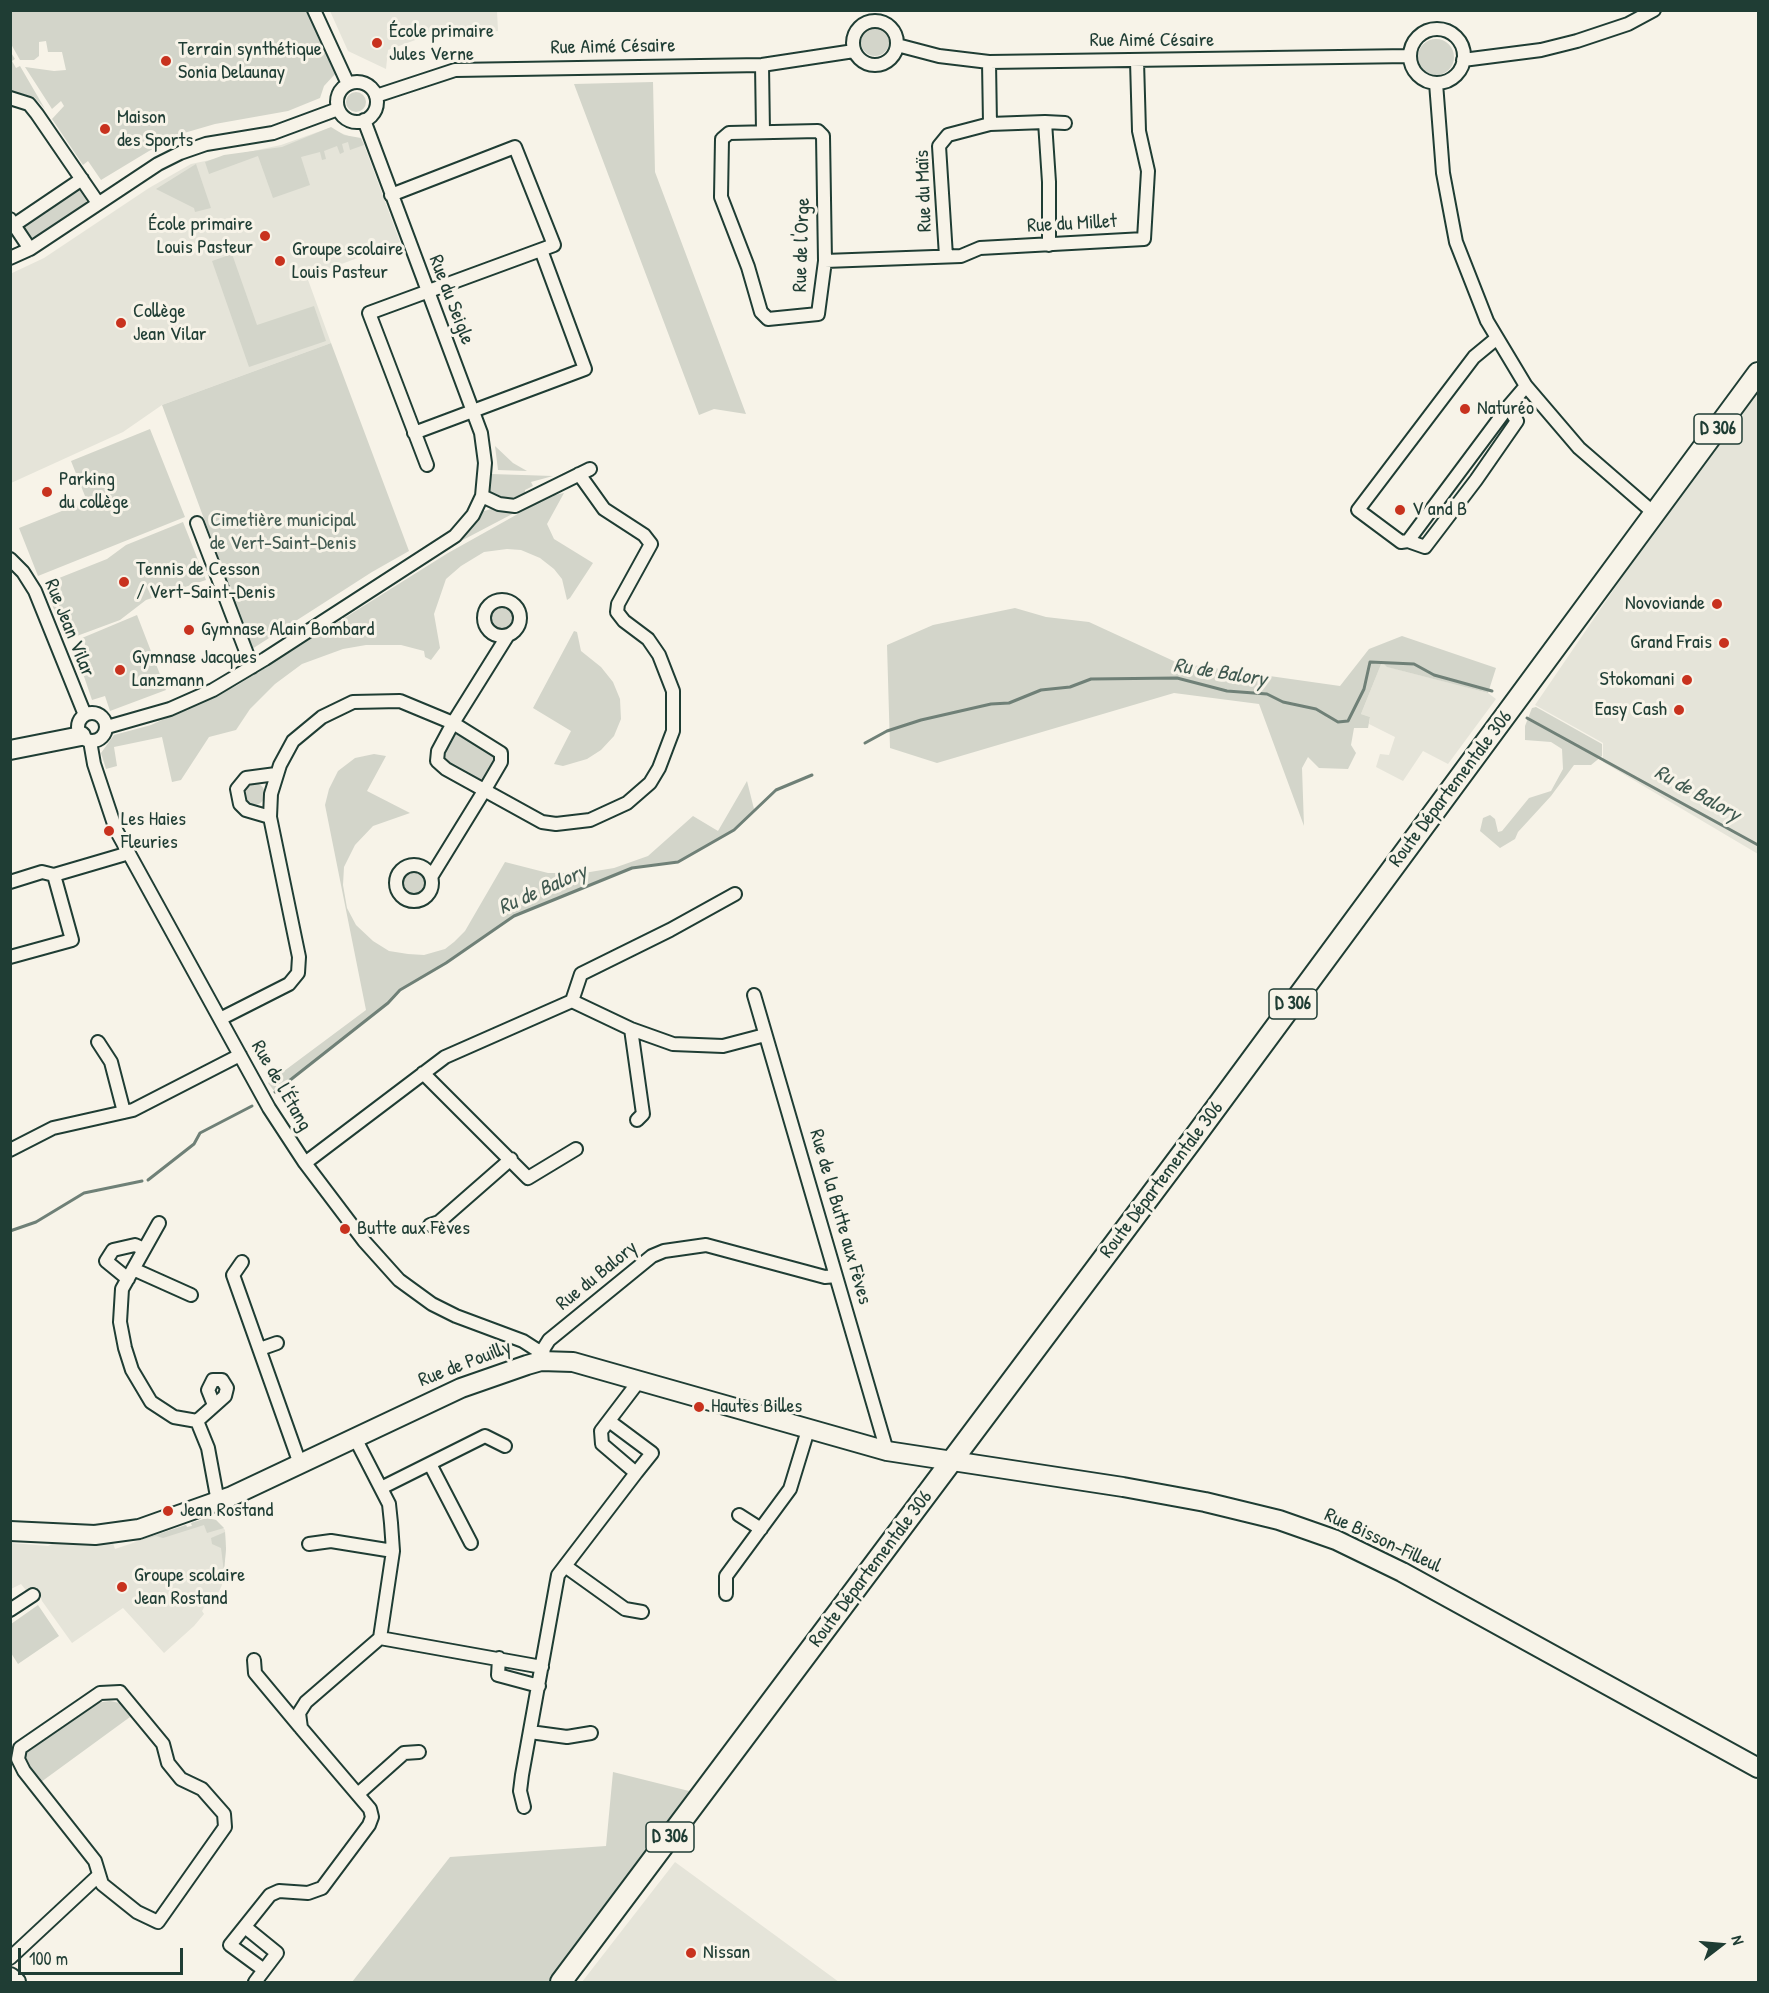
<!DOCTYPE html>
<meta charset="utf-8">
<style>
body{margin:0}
#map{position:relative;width:1769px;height:1993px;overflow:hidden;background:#f7f3e8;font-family:"Patrick Hand",sans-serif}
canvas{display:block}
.frame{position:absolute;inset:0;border:12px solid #1f3d34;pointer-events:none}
.north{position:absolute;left:1691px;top:1915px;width:60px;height:60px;-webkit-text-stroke:4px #f7f3e8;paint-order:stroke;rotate:74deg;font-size:16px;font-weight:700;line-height:24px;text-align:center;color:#1f3d34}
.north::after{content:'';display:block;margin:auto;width:21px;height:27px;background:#1f3d34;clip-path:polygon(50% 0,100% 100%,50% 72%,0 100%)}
.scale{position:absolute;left:18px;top:1948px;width:165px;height:27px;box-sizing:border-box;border:3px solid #1f3d34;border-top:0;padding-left:8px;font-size:18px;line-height:21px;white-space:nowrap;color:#1f3d34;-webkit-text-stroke:4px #f7f3e8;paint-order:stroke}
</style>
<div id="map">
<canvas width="1769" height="1993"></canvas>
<div class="frame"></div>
<div class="north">N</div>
<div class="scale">100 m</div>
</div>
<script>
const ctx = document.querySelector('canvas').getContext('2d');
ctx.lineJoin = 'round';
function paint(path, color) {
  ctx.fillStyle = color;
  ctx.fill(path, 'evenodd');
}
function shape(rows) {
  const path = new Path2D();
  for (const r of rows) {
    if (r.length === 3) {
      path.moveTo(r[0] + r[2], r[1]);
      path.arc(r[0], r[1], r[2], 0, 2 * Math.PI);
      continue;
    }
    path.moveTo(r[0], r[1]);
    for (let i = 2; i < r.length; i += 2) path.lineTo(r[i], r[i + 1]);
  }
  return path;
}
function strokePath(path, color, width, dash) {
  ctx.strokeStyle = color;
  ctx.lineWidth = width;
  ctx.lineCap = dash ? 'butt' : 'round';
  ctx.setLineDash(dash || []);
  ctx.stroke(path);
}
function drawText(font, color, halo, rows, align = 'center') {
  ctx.font = font + ' "Patrick Hand",sans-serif';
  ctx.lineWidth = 6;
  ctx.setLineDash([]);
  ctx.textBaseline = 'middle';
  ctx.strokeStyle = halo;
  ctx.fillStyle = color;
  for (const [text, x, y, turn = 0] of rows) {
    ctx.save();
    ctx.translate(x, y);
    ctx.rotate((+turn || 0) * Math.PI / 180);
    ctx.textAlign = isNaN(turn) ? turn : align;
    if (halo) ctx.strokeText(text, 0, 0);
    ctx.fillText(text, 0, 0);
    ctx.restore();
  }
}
paint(shape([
 [330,11,497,11,498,31,429,35,388,50,386,69,348,51],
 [329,128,363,142,400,242,307,277,331,343,162,405,123,432,11,483,10,274,44,258,149,188,191,164,281,145],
 [1758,391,1758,854,1603,762,1603,743,1535,705,1681,491],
 [1382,662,1388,667,1488,693,1496,699,1448,764,1423,751,1403,781,1376,767,1380,754,1389,755,1395,737,1369,724,1370,717,1361,714],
 [207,1518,216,1520,225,1530,226,1549,222,1585,216,1598,208,1600,202,1611,204,1614,194,1626,164,1653,123,1608,72,1643,42,1601,38,1589,29,1594,21,1584,11,1589,11,1543,48,1546,54,1543,113,1543,115,1549,186,1525,187,1527,192,1526,191,1523],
 [675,1862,839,1982,582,1982]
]), '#e5e4d9');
paint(shape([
 [11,10,308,11,336,73,324,86,320,98,288,111,215,124,184,133,149,151,101,180,88,161,83,165,52,119,64,106,61,101,52,109,25,67,54,71,66,70,62,52,48,52,46,41,39,42,39,56,34,60,20,60,11,44],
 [875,42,14],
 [1436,57,18],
 [10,51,15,59,12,61,16,68,20,66,45,109,34,97,11,91],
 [653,82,655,172,746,414,714,409,699,415,574,84],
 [356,102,10],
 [331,127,344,135,361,138,364,145,350,150,348,142,342,144,344,152,340,154,337,146,324,151,326,159,322,160,320,152,301,157,310,185,273,198,258,156,209,174,205,162,224,155,282,147],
 [196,164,211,208,195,212,194,208,156,189],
 [76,187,85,191,87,198,85,206,39,236,32,237,25,233,23,222],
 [232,254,257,325,314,306,326,341,249,367,212,261],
 [331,343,409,551,372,572,252,649,162,405],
 [150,429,185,517,38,576,19,528,87,501,71,461],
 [495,446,513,463,527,471,498,470],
 [491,474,553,476,531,482,533,486,525,490,525,494,507,500,490,493],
 [564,493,547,524,554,539,593,563,570,598,567,600,562,579,554,569,540,558,521,550,507,549,484,552,461,566,446,579,434,614,440,648,431,660,425,657,424,651,401,645,366,645,343,649,302,664,275,684,250,709,236,730,209,737,181,780,172,782,162,737,114,747,117,766,106,769,101,753,114,735,151,725,236,686,448,553,550,496],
 [494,508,518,511,459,542,481,512],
 [183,522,206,580,146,600,120,620,66,640,44,584,107,559,126,545],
 [502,618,11],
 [1015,608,1046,617,1089,622,1178,663,1340,686,1369,649,1402,636,1496,668,1488,693,1387,667,1382,662,1361,714,1370,717,1368,728,1354,728,1351,745,1356,753,1348,769,1319,768,1308,757,1302,768,1304,826,1259,704,1174,693,937,763,890,748,887,645,933,625],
 [137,615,166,690,110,711,105,696,92,700,75,650,86,647,82,638],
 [574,631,577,632,581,651,601,667,613,682,620,699,621,719,614,736,601,750,587,759,563,766,554,764,571,731,533,708],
 [1536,707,1602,744,1602,756,1591,765,1574,765,1551,796,1518,832,1515,839,1500,848,1480,831,1483,818,1490,815,1495,819,1498,832,1502,831,1529,798,1551,791,1563,769,1562,749,1551,742,1525,740,1525,726,1532,708],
 [459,734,490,752,495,757,496,761,481,783,451,768,444,760,445,751,455,735],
 [374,754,386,756,367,791,410,813,373,826,355,845,344,867,343,885,347,908,356,925,373,941,389,951,408,954,424,955,445,949,454,942,465,931,505,862,548,873,584,873,614,868,648,856,693,816,718,831,747,781,754,809,734,830,678,862,632,868,514,916,446,963,400,990,388,1003,275,1092,268,1083,366,1010,325,805,329,789,338,771,355,758],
 [254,794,11],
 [414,883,10],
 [207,1518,216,1520,224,1528,207,1533,204,1525,163,1538,156,1536,131,1543,186,1525,187,1527,192,1526,191,1523],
 [225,1532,226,1549,224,1572,221,1548,212,1544,211,1538],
 [38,1605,59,1636,18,1664,11,1653,11,1624],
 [110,1701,120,1703,130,1717,41,1782,25,1762,25,1755,32,1746,96,1703],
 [613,1772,697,1793,551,1982,352,1982,450,1857,606,1846]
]), '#d3d5ca');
strokePath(shape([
 [1527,718,1758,845],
 [865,743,887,731,921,720,991,704,1009,703,1041,690,1070,687,1091,679,1177,678,1227,691,1267,694,1283,702,1316,709,1338,722,1348,721,1364,689,1370,662,1414,664,1434,675,1492,691],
 [275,1092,388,1003,400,990,446,963,514,916,632,868,678,862,734,830,776,790,812,775],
 [148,1180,194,1144,200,1133,252,1106],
 [10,1231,36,1222,84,1193,142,1181]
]), '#6f8077', 3);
const street = shape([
 [314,10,348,84],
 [875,43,22],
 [1437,56,27],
 [897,45,939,56,989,62,1410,56],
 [1463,60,1541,50,1577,41,1628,24,1654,10],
 [989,62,990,124],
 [762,65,763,132],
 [357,102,20],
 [1436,83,1443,173,1456,242,1487,321,1526,386,1579,448,1655,514],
 [376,96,455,70,762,65,854,51],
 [10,98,29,104,37,114,98,203],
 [364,120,481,433,485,463,482,496],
 [1045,122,1065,123],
 [818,131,823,136,825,261,818,314,768,319,761,312,748,267,721,197,722,139,729,133,818,131],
 [391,195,515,147,554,245,369,313,427,465],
 [10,219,30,249],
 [14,225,82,179],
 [946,256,939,146,948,135,990,124,1045,122,1049,182,1049,245],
 [10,258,30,249,158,164,180,153,206,144,273,133,338,109],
 [825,261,961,256,980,248,1144,239,1148,171,1139,131,1137,61],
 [1508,407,1517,421,1476,480,1425,547,1408,541,1508,407,1526,386],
 [414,433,585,369,541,250],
 [197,523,252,667],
 [1408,541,1401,542,1358,510,1474,357,1497,338],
 [10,559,23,572,35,591,85,715],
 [502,618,18],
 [508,635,453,723,438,751,437,761,446,769,542,822,556,824,590,820,627,803,650,783,659,768,673,731,673,691,659,655,648,639,624,621,617,612,618,604,651,544,644,535,604,509,579,474],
 [92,727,14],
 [107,727,170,709,213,690,265,659,455,536,473,515,482,496,499,504,515,506,590,469],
 [90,741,94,764,116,830,269,1108,305,1163,364,1241,399,1280,432,1304,456,1316,523,1341,537,1350,541,1361],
 [270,817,246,810,240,804,237,789,246,778,276,774],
 [414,883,18],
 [10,882,42,872,54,875,129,853],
 [10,957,72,940,54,875],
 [754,995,887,1451],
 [572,1001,581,974,670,930,735,894],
 [220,1019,289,984,298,973,299,957,270,817,271,794,280,765,293,741,322,717,353,702,400,701,453,723,501,753,501,762,484,791,431,877],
 [631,1029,643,1114,637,1120],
 [98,1042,111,1062,124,1112],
 [423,1073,528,1178,576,1149],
 [10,1150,53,1128,133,1110,240,1055],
 [305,1163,445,1057,572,1001,631,1029,673,1044,723,1046,765,1035],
 [159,1223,122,1289,120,1322,125,1348,132,1370,151,1402,174,1417,197,1421,208,1448,218,1502],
 [430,1225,439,1222,511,1159],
 [242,1262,233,1275,300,1464],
 [133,1269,191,1295],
 [128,1279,106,1261,113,1250,135,1245,144,1249],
 [260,1349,277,1343],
 [542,1360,544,1348,549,1340,652,1256,664,1251,706,1245,825,1277,836,1276],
 [197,1421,225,1396,227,1388,222,1380,213,1380,208,1390,214,1405],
 [609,1421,652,1453,636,1473],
 [355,1438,389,1504,391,1523,393,1551,380,1638,542,1667],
 [430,1464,471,1543],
 [381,1488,485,1436,505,1446],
 [739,1515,761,1529],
 [309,1544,331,1541,393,1551],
 [565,1566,625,1609,642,1612],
 [726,1594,726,1576,790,1489,808,1430],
 [10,1610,33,1595],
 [499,1658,498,1675,539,1686],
 [254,1660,255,1673,300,1727],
 [120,1692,163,1744,168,1763,181,1779,202,1789,224,1814,225,1827,158,1922,137,1912,102,1884,95,1861,24,1771,18,1759,20,1748,100,1693,120,1692],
 [530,1732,567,1737,591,1733],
 [358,1794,404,1753,419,1752],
 [524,1807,520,1791,522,1775,558,1575,636,1473,602,1444,601,1431,639,1381],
 [245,1927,277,1953,255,1982],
 [10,1958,98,1876],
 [264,1970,230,1945,270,1895,279,1891,308,1893,322,1888,369,1825,372,1817,370,1809,301,1728,299,1713,306,1702,380,1638]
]);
const secondary = shape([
 [10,750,81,736],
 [10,1531,95,1535,139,1529,232,1496,461,1388,527,1365,541,1361,573,1362,887,1451,1123,1487,1205,1502,1279,1520,1336,1540,1402,1572,1758,1768],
 [10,1977,16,1982]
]);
const primary = shape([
 [561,1982,1193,1139,1758,373]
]);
strokePath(street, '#1f3d34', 16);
strokePath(secondary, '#1f3d34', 22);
strokePath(primary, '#1f3d34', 24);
strokePath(street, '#f7f3e8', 12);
strokePath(secondary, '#f7f3e8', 18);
strokePath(primary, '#f7f3e8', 20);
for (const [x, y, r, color] of [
 [377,43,6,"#c8321e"],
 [166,61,6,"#c8321e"],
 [105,129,6,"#c8321e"],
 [265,236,6,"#c8321e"],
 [280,261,6,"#c8321e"],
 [121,323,6,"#c8321e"],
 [1465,409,6,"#c8321e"],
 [47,492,6,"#c8321e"],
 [1400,510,6,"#c8321e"],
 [124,582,6,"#c8321e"],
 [1717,604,6,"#c8321e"],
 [189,630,6,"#c8321e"],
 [1724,643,6,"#c8321e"],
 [120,670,6,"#c8321e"],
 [1687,680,6,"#c8321e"],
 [1679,710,6,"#c8321e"],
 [109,831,6,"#c8321e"],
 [345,1229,6,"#c8321e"],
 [699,1407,6,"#c8321e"],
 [168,1511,6,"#c8321e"],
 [122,1587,6,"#c8321e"],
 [691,1953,6,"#c8321e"]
]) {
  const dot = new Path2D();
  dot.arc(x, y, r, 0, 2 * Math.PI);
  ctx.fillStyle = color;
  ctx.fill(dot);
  strokePath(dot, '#f7f3e8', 2);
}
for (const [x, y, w] of [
 [1718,429,48],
 [1293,1004,48],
 [670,1837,48]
]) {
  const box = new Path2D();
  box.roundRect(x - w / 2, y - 15, w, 30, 4.5);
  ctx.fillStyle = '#f7f3e8';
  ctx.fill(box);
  strokePath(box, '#1f3d34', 1.5);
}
drawText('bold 18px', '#1f3d34', null, [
 ["D 306",1718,429],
 ["D 306",1293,1004],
 ["D 306",670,1837]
]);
drawText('20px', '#1f3d34', '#f7f3e8', [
 ["École primaire",389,32],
 ["Jules Verne",389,55],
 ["Terrain synthétique",178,50],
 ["Sonia Delaunay",178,73],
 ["Maison",117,118],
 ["des Sports",117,141],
 ["École primaire",253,225,"right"],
 ["Louis Pasteur",253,248,"right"],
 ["Groupe scolaire",292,250],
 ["Louis Pasteur",292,273],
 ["Collège",133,312],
 ["Jean Vilar",133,335],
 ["Naturéo",1477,409],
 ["Parking",59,480],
 ["du collège",59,503],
 ["V and B",1412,510],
 ["Tennis de Cesson",136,570],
 ["/ Vert-Saint-Denis",136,593],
 ["Novoviande",1705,604,"right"],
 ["Gymnase Alain Bombard",201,630],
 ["Grand Frais",1712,643,"right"],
 ["Gymnase Jacques",132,658],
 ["Lanzmann",132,681],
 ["Stokomani",1675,680,"right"],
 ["Easy Cash",1667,710,"right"],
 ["Les Haies",121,820],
 ["Fleuries",121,843],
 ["Butte aux Fèves",357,1229],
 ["Hautes Billes",711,1407],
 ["Jean Rostand",180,1511],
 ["Groupe scolaire",134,1576],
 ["Jean Rostand",134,1599],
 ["Nissan",703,1953]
], 'left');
drawText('20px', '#1f3d34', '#f7f3e8', [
 ["Rue Aimé Césaire",1152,41],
 ["Rue Aimé Césaire",613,47,-1],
 ["Rue du Maïs",924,191,-92],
 ["Rue du Millet",1072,224,-3],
 ["Rue de l'Orge",802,245,-88],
 ["Rue du Seigle",451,300,69],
 ["Rue Jean Vilar",69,628,68],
 ["Route Départementale 306",1451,789,-53],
 ["Rue de l'Étang",281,1086,60],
 ["Route Départementale 306",1162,1180,-53],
 ["Rue de la Butte aux Fèves",840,1217,74],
 ["Rue du Balory",597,1276,-39],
 ["Rue de Pouilly",465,1364,-21],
 ["Rue Bisson-Filleul",1383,1541,25],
 ["Route Départementale 306",871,1569,-53]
]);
drawText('20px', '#435b52', '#f7f3e8', [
 ["Cimetière municipal",283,521],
 ["de Vert-Saint-Denis",283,544]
]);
drawText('italic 21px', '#405950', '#f7f3e8', [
 ["Ru de Balory",1220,673,9],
 ["Ru de Balory",1697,794,29],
 ["Ru de Balory",543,890,-24]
]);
</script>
